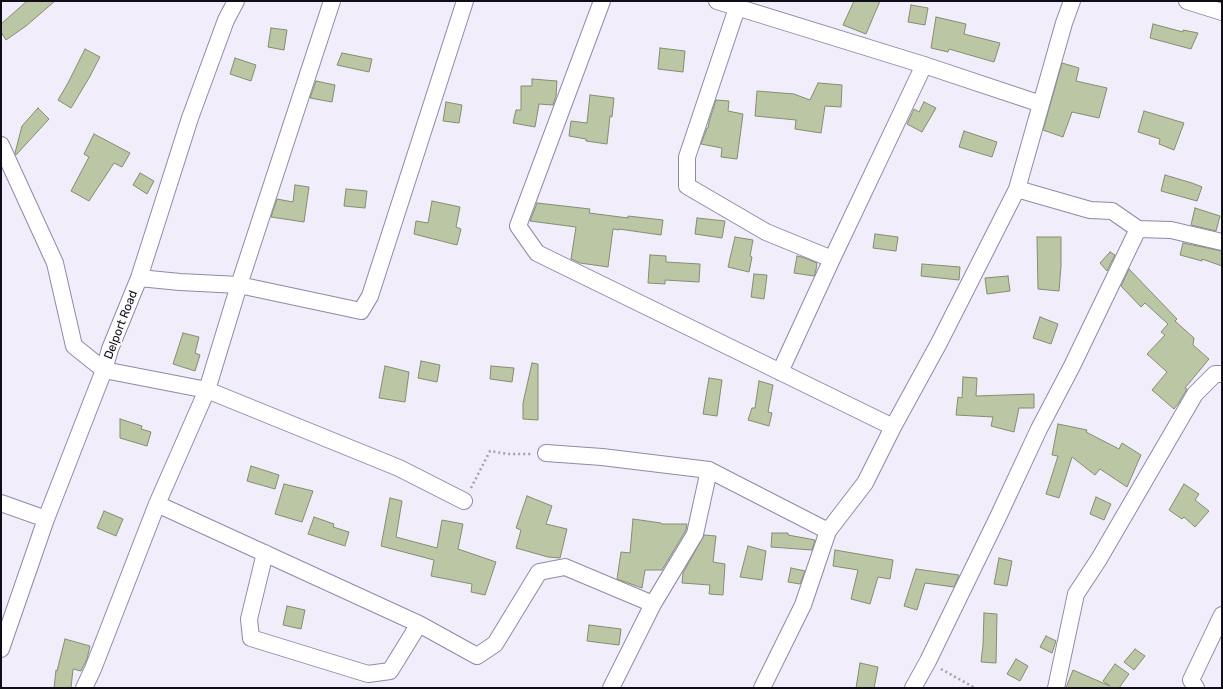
<!DOCTYPE html>
<style>
body{margin:0}
#map{position:relative;width:1223px;height:689px;overflow:hidden;background:#f1edfb;font-family:Rubik,sans-serif}
canvas{display:block}
.frame{position:absolute;inset:0;border:2px solid #110d18;pointer-events:none}
</style>
<div id="map">
<canvas width="1223" height="689"></canvas>
<div class="frame"></div>
</div>
<script>
const ctx = document.querySelector('canvas').getContext('2d');
ctx.lineJoin = 'round';
function paint(path, color) {
  ctx.fillStyle = color;
  ctx.fill(path, 'evenodd');
}
function shape(rows) {
  const path = new Path2D();
  for (const r of rows) {
    path.moveTo(r[0], r[1]);
    for (let i = 2; i < r.length; i += 2) path.lineTo(r[i], r[i + 1]);
  }
  return path;
}
function strokePath(path, color, width, dash) {
  ctx.strokeStyle = color;
  ctx.lineWidth = width;
  ctx.lineCap = dash ? 'butt' : 'round';
  ctx.setLineDash(dash || []);
  ctx.stroke(path);
}
function drawText(font, color, halo, rows, align = 'center') {
  ctx.font = font + ' Rubik,sans-serif';
  ctx.lineWidth = 4;
  ctx.setLineDash([]);
  ctx.textBaseline = 'middle';
  ctx.strokeStyle = halo;
  ctx.fillStyle = color;
  for (const [text, x, y, turn = 0] of rows) {
    ctx.save();
    ctx.translate(x, y);
    ctx.rotate((+turn || 0) * Math.PI / 180);
    ctx.textAlign = isNaN(turn) ? turn : align;
    if (halo) ctx.strokeText(text, 0, 0);
    ctx.fillText(text, 0, 0);
    ctx.restore();
  }
}
const building = shape([
 [27,1,55,1,26,26,6,40,1,32,1,24,27,1],
 [854,1,880,1,866,34,843,25,854,1],
 [911,5,928,8,925,25,908,22,911,5],
 [936,17,966,24,964,34,1000,43,994,62,949,49,948,52,931,48,936,17],
 [1153,24,1183,32,1183,30,1198,33,1191,49,1150,38,1153,24],
 [271,28,287,30,284,50,268,47,271,28],
 [660,48,685,51,683,72,658,69,660,48],
 [85,49,100,57,89,78,71,108,58,100,68,83,85,49],
 [342,53,372,59,369,72,337,65,342,53],
 [235,58,256,65,251,81,230,74,235,58],
 [1062,63,1079,68,1076,81,1107,88,1099,118,1072,112,1063,137,1043,130,1062,63],
 [532,79,557,81,556,96,553,105,539,104,535,127,513,123,516,110,521,110,521,86,532,86,532,79],
 [316,81,335,85,332,102,310,98,316,81],
 [818,83,842,85,841,107,825,106,821,133,795,129,796,120,755,116,757,91,794,94,810,100,818,83],
 [590,95,614,98,612,117,610,116,607,144,586,141,586,139,569,136,571,121,587,123,590,95],
 [716,100,729,101,728,111,743,114,737,159,721,157,722,148,701,144,707,128,708,128,709,122,716,100],
 [446,102,462,105,459,123,443,121,446,102],
 [924,102,936,108,922,132,907,124,914,109,919,112,924,102],
 [38,108,49,119,16,155,15,153,22,126,38,108],
 [1144,111,1184,123,1174,150,1159,144,1160,139,1138,132,1144,111],
 [964,131,997,142,992,157,959,147,964,131],
 [94,134,130,153,122,167,114,163,89,201,71,191,89,157,84,154,94,134],
 [140,173,154,181,147,194,133,185,140,173],
 [1165,175,1192,183,1202,187,1197,201,1161,191,1165,175],
 [295,185,309,187,304,222,271,217,277,199,293,202,295,185],
 [346,189,367,191,365,208,344,206,346,189],
 [432,201,460,207,456,227,461,229,457,245,414,234,416,221,428,223,432,201],
 [537,203,590,209,589,213,628,218,628,216,663,220,661,235,619,229,619,230,613,229,608,267,580,263,571,259,576,227,530,221,537,203],
 [1195,208,1220,216,1216,231,1191,225,1195,208],
 [697,218,725,221,722,238,695,234,697,218],
 [875,234,898,237,896,251,873,248,875,234],
 [735,237,753,240,750,256,752,257,749,272,728,267,735,237],
 [1037,237,1061,237,1061,266,1059,291,1038,289,1037,237],
 [1183,243,1222,251,1222,266,1202,259,1202,261,1180,255,1183,243],
 [1110,252,1115,255,1107,271,1100,263,1110,252],
 [650,255,666,256,666,262,700,264,699,282,665,280,665,284,648,283,650,255],
 [797,256,802,257,817,263,816,270,814,276,794,273,797,256],
 [922,264,960,267,959,280,921,276,922,264],
 [1129,269,1177,319,1175,321,1194,338,1193,345,1209,359,1185,388,1187,389,1178,404,1174,409,1152,390,1167,372,1147,354,1165,335,1161,332,1168,324,1145,303,1141,307,1121,286,1129,269],
 [754,274,767,275,764,299,751,297,754,274],
 [1008,276,1010,291,987,294,985,278,1008,276],
 [1040,317,1058,324,1051,344,1033,338,1040,317],
 [183,333,199,337,195,353,200,355,195,371,173,364,183,333],
 [421,361,440,365,437,382,418,378,421,361],
 [532,363,538,364,538,420,523,419,523,403,532,363],
 [385,366,409,372,405,402,379,398,385,366],
 [491,366,514,368,512,382,490,379,491,366],
 [963,377,977,378,976,396,1034,394,1034,408,1019,408,1014,432,991,426,993,417,956,415,958,397,962,398,963,377],
 [709,378,722,380,717,416,703,414,709,378],
 [759,381,773,385,768,412,772,413,769,426,748,420,752,408,755,408,759,381],
 [120,419,142,426,141,429,151,432,147,446,120,438,120,419],
 [1058,424,1087,430,1086,432,1119,449,1122,443,1141,455,1127,487,1100,469,1095,475,1072,457,1059,498,1046,494,1058,456,1052,455,1058,424],
 [251,466,279,475,275,489,247,481,251,466],
 [284,484,313,491,302,522,275,514,284,484],
 [1184,484,1199,494,1195,500,1209,511,1195,527,1184,517,1182,519,1169,510,1184,484],
 [527,496,552,506,546,524,567,529,560,558,548,557,516,548,521,530,516,528,527,496],
 [1096,497,1111,504,1104,520,1090,514,1096,497],
 [390,498,402,501,396,537,437,548,442,520,463,524,458,549,496,562,485,595,471,592,472,584,431,576,434,560,381,546,390,498],
 [104,511,123,519,116,536,97,528,104,511],
 [314,517,334,524,333,527,349,532,345,546,308,534,314,517],
 [633,519,661,523,661,524,687,524,686,530,662,570,645,570,642,588,617,579,621,552,630,553,633,519],
 [772,533,788,533,788,535,815,540,812,550,771,547,772,533],
 [704,535,716,536,713,562,725,564,723,595,709,594,710,585,682,583,683,573,704,535],
 [748,546,766,551,762,580,740,577,748,546],
 [835,550,893,560,890,579,878,577,870,604,851,599,858,570,833,566,835,550],
 [999,558,1012,561,1007,586,994,584,999,558],
 [791,568,805,571,800,584,788,582,791,568],
 [916,569,959,575,954,587,925,583,917,610,904,606,916,569],
 [287,606,305,610,301,629,283,625,287,606],
 [984,613,997,614,996,663,981,662,983,645,984,613],
 [589,625,621,629,619,645,587,641,589,625],
 [1046,636,1056,641,1052,653,1040,647,1046,636],
 [65,639,90,646,87,659,81,671,73,669,71,688,54,688,56,670,57,671,65,639],
 [1135,649,1145,656,1134,670,1124,662,1135,649],
 [1016,659,1028,666,1020,681,1007,674,1016,659],
 [860,663,878,667,874,688,856,688,860,663],
 [1115,664,1129,674,1119,688,1066,688,1073,670,1110,686,1103,681,1115,664]
]);
paint(building, '#bac6a4');
strokePath(building, '#838e6f', 1);
const minor = shape([
 [602,1,518,226,537,253,893,427],
 [717,1,924,65,1041,104],
 [1187,1,1222,12],
 [737,8,687,157,687,186,766,232,832,259],
 [1,145,55,263,74,346,104,370,207,390,399,468,464,501],
 [1017,189,1090,210,1112,211,1138,229,1171,230,1222,242],
 [139,278,180,282,239,285,361,311,370,296,465,1],
 [780,372,832,259,924,65],
 [546,453,602,457,709,470,828,531],
 [1,503,46,519],
 [157,504,419,624,477,656,495,644,539,572,565,567,653,604],
 [265,553,249,619,251,638,368,674,390,671,419,624],
 [1,649,46,519,104,370,110,349,139,278,190,118,226,20,236,1],
 [84,688,93,669,157,504,207,390,239,285,332,1],
 [611,688,653,604,695,534,709,470],
 [762,688,803,605,828,531,865,483,893,427,939,343,1017,189,1064,23,1072,1],
 [913,688,928,661,998,517,1039,429,1072,366,1138,229],
 [1056,688,1076,594,1099,559,1195,394,1215,374,1222,374],
 [1196,688,1191,680,1222,615]
]);
strokePath(minor, '#9288a8', 18);
strokePath(shape([
 [471,488,490,451,508,454,531,454],
 [941,669,975,688]
]), '#a4a0ad', 2.5, [2, 3]);
strokePath(minor, '#fff', 16);
drawText('12px', '#110d18', '#fdfdfd', [
 ["Delport Road",121,325,-69]
]);
</script>
